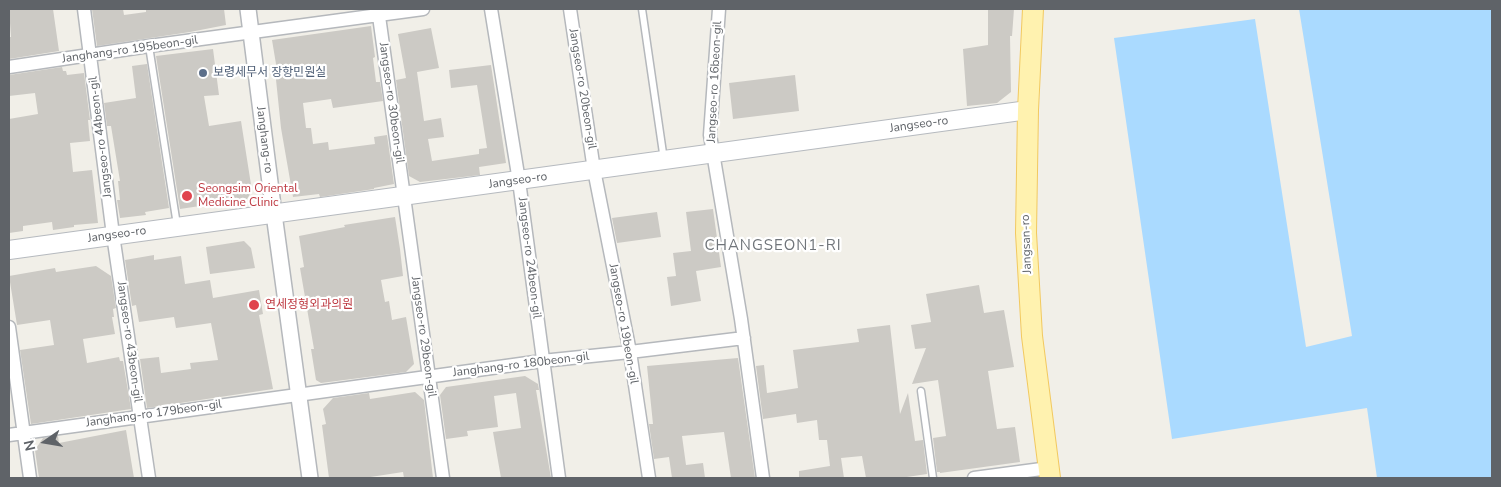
<!DOCTYPE html>
<meta charset="utf-8">
<style>
body{margin:0}
#map{position:relative;width:1501px;height:487px;overflow:hidden;background:#f1efe8;font-family:"Nunito Sans",sans-serif}
canvas{display:block}
.frame{position:absolute;inset:0;border:10px solid #5f6368;pointer-events:none}
.north{position:absolute;left:20px;top:417px;width:50px;height:50px;-webkit-text-stroke:4px #fff;paint-order:stroke;rotate:257deg;font-size:14px;font-weight:700;line-height:20px;text-align:center;color:#5f6368}
.north::after{content:'';display:block;margin:auto;width:18px;height:22px;background:#5f6368;clip-path:polygon(50% 0,100% 100%,50% 72%,0 100%)}
</style>
<div id="map">
<canvas width="1501" height="487"></canvas>
<div class="frame"></div>
<div class="north">N</div>
</div>
<script>
const ctx = document.querySelector('canvas').getContext('2d');
ctx.lineJoin = 'round';
function paint(path, color) {
  ctx.fillStyle = color;
  ctx.fill(path, 'evenodd');
}
function shape(rows) {
  const path = new Path2D();
  for (const r of rows) {
    path.moveTo(r[0], r[1]);
    for (let i = 2; i < r.length; i += 2) path.lineTo(r[i], r[i + 1]);
  }
  return path;
}
function strokePath(path, color, width, dash) {
  ctx.strokeStyle = color;
  ctx.lineWidth = width;
  ctx.lineCap = dash ? 'butt' : 'round';
  ctx.setLineDash(dash || []);
  ctx.stroke(path);
}
function drawText(font, color, halo, rows, align = 'center') {
  ctx.font = font + ' "Nunito Sans","Noto Sans KR",sans-serif';
  ctx.lineWidth = 4.5;
  ctx.setLineDash([]);
  ctx.textBaseline = 'middle';
  ctx.strokeStyle = halo;
  ctx.fillStyle = color;
  for (const [text, x, y, turn = 0] of rows) {
    ctx.save();
    ctx.translate(x, y);
    ctx.rotate((+turn || 0) * Math.PI / 180);
    ctx.textAlign = isNaN(turn) ? turn : align;
    if (halo) ctx.strokeText(text, 0, 0);
    ctx.fillText(text, 0, 0);
    ctx.restore();
  }
}
paint(shape([
 [1299,9,1492,9,1492,478,1377,478,1367,408,1172,439,1114,38,1255,19,1306,347,1352,336]
]), '#aadaff');
paint(shape([
 [9,9,53,9,59,51,9,59,9,37,11,37],
 [92,9,123,9,124,15,146,12,146,9,224,9,226,25,190,32,97,46],
 [988,9,1014,9,1012,36,1010,36,1011,92,997,103,967,106,963,49,988,45],
 [371,26,375,57,373,58,376,82,380,82,383,101,333,108,331,99,303,103,306,128,311,128,313,144,328,142,329,150,375,144,374,137,387,135,394,184,374,188,374,189,320,197,319,194,293,197,281,128,275,70,277,70,272,40],
 [431,28,439,68,417,72,424,121,441,118,444,137,428,139,432,161,479,154,479,149,487,148,477,85,451,88,449,70,491,65,506,163,479,167,480,175,420,182,409,176,396,80,406,78,398,34],
 [213,49,219,95,204,96,209,126,241,121,252,191,247,199,200,205,200,206,180,209,156,56],
 [147,64,169,208,145,212,146,215,120,218,117,200,120,200,118,181,120,181,111,126,107,126,104,103,136,98,132,66],
 [62,67,63,71,66,71,67,75,84,73,90,120,88,120,90,141,70,143,73,172,92,170,98,223,74,225,74,227,53,230,52,222,23,226,23,231,9,233,9,119,38,114,35,93,9,96,9,75],
 [795,75,799,111,733,119,729,83],
 [713,209,721,267,696,271,701,301,671,306,667,277,676,276,673,253,691,251,686,212],
 [657,212,661,237,617,243,612,218],
 [395,217,400,249,403,276,381,280,385,302,389,301,392,320,406,317,414,364,406,372,321,383,316,380,311,349,314,349,300,268,304,267,299,236,345,227,344,225],
 [244,241,251,248,255,268,210,274,206,247],
 [154,255,154,260,181,256,185,284,210,280,213,298,259,290,263,314,259,315,273,389,147,408,140,359,159,357,161,373,191,369,190,363,218,360,211,323,176,328,174,317,139,322,136,305,132,306,125,260],
 [96,266,111,276,116,308,113,309,114,317,112,317,115,334,83,339,87,363,119,357,120,361,123,361,131,409,31,424,20,350,54,345,50,320,17,325,9,276,55,268,56,272],
 [979,285,984,313,1004,310,1014,367,988,371,997,429,1015,427,1020,462,940,473,940,472,937,472,933,438,946,436,938,380,912,384,926,348,915,349,911,325,931,322,926,294],
 [890,325,900,414,908,393,915,441,923,440,927,474,900,478,866,478,862,456,841,458,844,478,799,478,799,471,830,466,827,440,819,440,817,420,797,423,796,414,763,419,756,366,764,365,767,393,798,388,793,350,859,342,857,329],
 [738,358,755,478,731,478,724,432,682,436,686,465,703,463,705,478,672,478,669,457,654,459,649,424,653,424,647,366],
 [525,376,538,384,539,390,536,390,551,478,501,478,493,432,521,428,516,393,494,396,498,427,467,431,468,436,446,439,440,395,446,387],
 [415,392,424,400,433,478,404,478,403,472,364,478,329,478,322,425,326,424,323,409,333,398,369,393,370,399],
 [126,430,134,478,39,478,35,450,43,438,58,436,59,443]
]), '#cccac5');
const service = shape([
 [642,9,664,160],
 [149,46,177,225],
 [921,391,933,478]
]);
const minor = shape([
 [84,9,113,235,149,478],
 [378,9,443,478],
 [491,9,519,181,559,478],
 [570,9,594,170,630,352,649,478],
 [719,9,710,135,741,319,763,478],
 [9,67,149,46,423,9],
 [9,327,30,478],
 [9,435,542,361,630,352,744,338],
 [974,478,1049,468]
]);
const tertiary = shape([
 [248,9,274,214,310,478]
]);
const secondary = shape([
 [9,250,1028,110]
]);
const primary = shape([
 [1033,9,1028,110,1026,233,1032,336,1050,478]
]);
strokePath(service, '#b5b8bc', 9);
strokePath(minor, '#b5b8bc', 15);
strokePath(tertiary, '#b5b8bc', 18);
strokePath(secondary, '#b6babf', 20);
strokePath(primary, '#f2c960', 22);
strokePath(service, '#fff', 6);
strokePath(minor, '#fff', 12);
strokePath(tertiary, '#fff', 15);
strokePath(secondary, '#fff', 18);
strokePath(primary, '#fff2af', 20);
for (const [x, y, r, color] of [
 [203,73,5,"#5c6f8a"],
 [187,196,6,"#e0444e"],
 [254,305,6,"#e0444e"]
]) {
  const dot = new Path2D();
  dot.arc(x, y, r, 0, 2 * Math.PI);
  ctx.fillStyle = color;
  ctx.fill(dot);
  strokePath(dot, '#fff', 2);
}
drawText('12px', '#5f6368', '#fff', [
 ["Janghang-ro 195beon-gil",130,50,-8],
 ["Jangseo-ro 16beon-gil",715,82,-87],
 ["Jangseo-ro 20beon-gil",582,89,81],
 ["Jangseo-ro 30beon-gil",391,103,82],
 ["Jangseo-ro",919,125,-8],
 ["Jangseo-ro 44beon-gil",101,137,-97],
 ["Janghang-ro",264,140,83],
 ["Jangseo-ro",518,181,-8],
 ["Jangseo-ro",117,235,-8],
 ["Jangsan-ro",1027,244,-92],
 ["Jangseo-ro 24beon-gil",529,258,83],
 ["Jangseo-ro 19beon-gil",623,324,80],
 ["Jangseo-ro 29beon-gil",423,337,82],
 ["Jangseo-ro 43beon-gil",129,342,82],
 ["Janghang-ro 180beon-gil",521,365,-7],
 ["Janghang-ro 179beon-gil",154,414,-8]
]);
drawText('12px', '#4e5e75', '#fff', [
 ["보령세무서 장항민원실",213,73]
], 'left');
drawText('12px', '#be3a42', '#fff', [
 ["Seongsim Oriental",198,189],
 ["Medicine Clinic",198,203],
 ["연세정형외과의원",265,305]
], 'left');
ctx.letterSpacing = '1px';
drawText('15px', '#70757a', '#fff', [
 ["CHANGSEON1-RI",773,246]
]);
ctx.letterSpacing = '0px';
</script>
